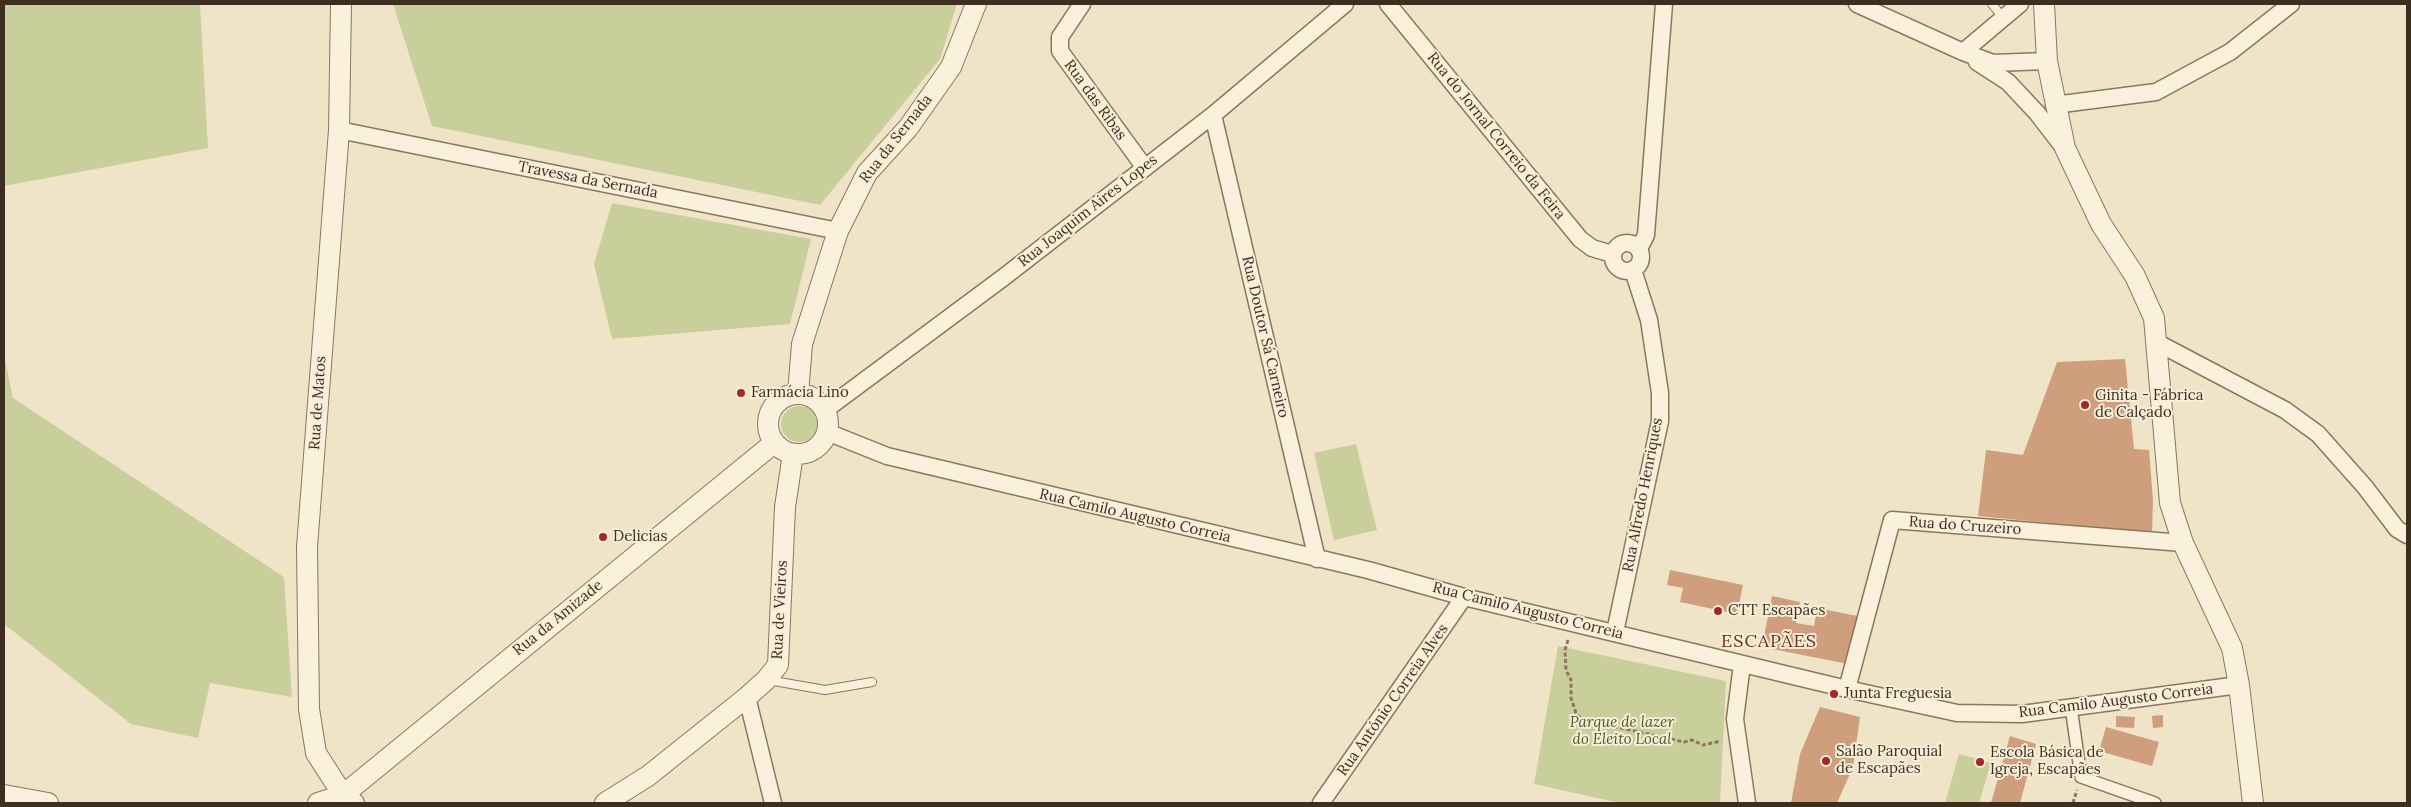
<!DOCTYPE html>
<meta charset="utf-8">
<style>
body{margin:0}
#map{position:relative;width:2411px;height:807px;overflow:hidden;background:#f0e4c8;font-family:Lora,serif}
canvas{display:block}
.frame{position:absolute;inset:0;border:5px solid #3d2e20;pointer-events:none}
</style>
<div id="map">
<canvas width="2411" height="807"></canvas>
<div class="frame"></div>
</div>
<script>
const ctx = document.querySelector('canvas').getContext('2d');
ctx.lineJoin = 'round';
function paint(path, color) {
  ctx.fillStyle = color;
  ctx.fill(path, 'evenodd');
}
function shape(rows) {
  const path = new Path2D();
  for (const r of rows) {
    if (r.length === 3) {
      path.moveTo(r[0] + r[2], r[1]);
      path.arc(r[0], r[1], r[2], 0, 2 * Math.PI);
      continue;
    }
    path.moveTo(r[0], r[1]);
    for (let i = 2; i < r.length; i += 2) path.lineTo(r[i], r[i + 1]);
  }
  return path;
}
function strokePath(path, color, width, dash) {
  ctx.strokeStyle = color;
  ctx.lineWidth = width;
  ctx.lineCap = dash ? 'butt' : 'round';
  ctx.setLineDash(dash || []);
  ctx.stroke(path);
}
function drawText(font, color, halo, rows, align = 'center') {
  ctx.font = font + ' Lora,serif';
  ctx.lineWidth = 4;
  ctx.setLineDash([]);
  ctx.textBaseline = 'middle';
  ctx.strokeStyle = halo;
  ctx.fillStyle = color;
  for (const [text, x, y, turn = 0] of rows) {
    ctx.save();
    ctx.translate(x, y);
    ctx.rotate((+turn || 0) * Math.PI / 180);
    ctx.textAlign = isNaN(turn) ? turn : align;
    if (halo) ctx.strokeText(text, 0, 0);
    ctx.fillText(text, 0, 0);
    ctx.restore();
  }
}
paint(shape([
 [4,4,200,4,208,148,4,186],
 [393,4,957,4,940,59,820,205,432,126],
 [612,203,811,239,790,324,612,339,594,264],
 [4,355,13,398,284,577,292,697,210,683,198,738,131,724,4,624],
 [799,424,18],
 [1356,444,1377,530,1334,540,1314,453],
 [1558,646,1726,681,1720,803,1620,803,1534,784],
 [1959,754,1991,763,1979,803,1945,803]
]), '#c9cf9b');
paint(shape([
 [2125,359,2134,449,2149,450,2153,500,2152,533,1978,516,1986,450,2023,455,2057,362],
 [1670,570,1743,585,1737,614,1680,602,1683,588,1667,585],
 [1772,596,1800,602,1796,623,1814,626,1817,608,1858,616,1848,664,1762,647],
 [1820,707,1860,717,1853,767,1837,803,1791,803,1800,754],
 [2163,715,2163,727,2153,728,2152,716],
 [2116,716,2135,717,2134,728,2116,727],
 [2106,727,2159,742,2152,766,2099,751],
 [2010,736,2036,744,2020,803,1991,803]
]), '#cf9f7d');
const service = shape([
 [1992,4,2004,19],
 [768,680,825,690,872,682]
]);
const pedestrian = shape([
 [2071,707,2081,777,2155,803]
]);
const minor = shape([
 [1082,4,1060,37,1060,51,1145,168],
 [1388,4,1580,239,1592,248,1612,254],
 [1857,4,1963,52,1993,63,2047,61],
 [1963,52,2020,4],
 [1977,62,2008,82,2037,113,2064,148],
 [2054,105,2156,92,2230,52,2291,4],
 [1213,115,1317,559],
 [339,130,838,231],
 [1627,257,14],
 [1639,249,1646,235,1664,4],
 [2156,342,2285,410,2318,434,2365,487,2397,529,2407,535],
 [825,410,1004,277,1213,115,1345,4],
 [827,432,887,456,1368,570,1464,597,1847,689,1957,713,2022,714,2239,685],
 [1615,632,1660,421,1660,393,1649,320,1633,270],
 [1742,664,1735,719,1747,803],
 [1847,689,1892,520,2183,543],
 [747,697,773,803],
 [1321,803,1464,597]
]);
const tertiary = shape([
 [341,4,339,130,307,547,309,709,316,753,343,795,354,803],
 [2044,4,2047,61,2065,148,2101,224,2135,276,2154,318,2170,503,2183,543,2232,648,2239,685,2253,803],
 [798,394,802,344,838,231,867,173,908,128,951,67,976,4],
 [798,424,30],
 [4,795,48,803],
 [318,803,343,795,774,443],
 [605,803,648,776,747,697,766,680,778,665,785,507,793,454]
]);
strokePath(service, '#8d765c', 10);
strokePath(pedestrian, '#8d765c', 14);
strokePath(minor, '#8d765c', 19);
strokePath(tertiary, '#8d765c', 22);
strokePath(shape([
 [1568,640,1565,650,1566,670,1571,680,1571,698,1576,713,1581,719,1684,742,1692,740,1703,745,1721,741],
 [2073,803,2077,790]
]), '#8d765c', 3, [4, 2.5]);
strokePath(service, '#faf1dc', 8);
strokePath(pedestrian, '#faf1dc', 11);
strokePath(minor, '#faf1dc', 16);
strokePath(tertiary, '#faf1dc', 20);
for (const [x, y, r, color] of [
 [741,393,5,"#9e2a2b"],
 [2085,405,5,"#9e2a2b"],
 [603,537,5,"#9e2a2b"],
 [1718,611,5,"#9e2a2b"],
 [1834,694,5,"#9e2a2b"],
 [1826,761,5,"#9e2a2b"],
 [1980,762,5,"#9e2a2b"]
]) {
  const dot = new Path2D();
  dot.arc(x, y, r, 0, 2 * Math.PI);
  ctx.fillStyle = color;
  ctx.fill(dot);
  strokePath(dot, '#f7eed8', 2);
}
drawText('15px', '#3d2e20', '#f7eed8', [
 ["Rua das Ribas",1095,100,54],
 ["Rua do Jornal Correio da Feira",1496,136,51],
 ["Rua da Sernada",896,139,-52],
 ["Travessa da Sernada",588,180,11],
 ["Rua Joaquim Aires Lopes",1088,211,-38],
 ["Rua Doutor Sá Carneiro",1265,337,77],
 ["Rua de Matos",318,403,-86],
 ["Rua Alfredo Henriques",1643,495,-79],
 ["Rua Camilo Augusto Correia",1135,516,13],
 ["Rua do Cruzeiro",1965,526,4],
 ["Rua de Vieiros",780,610,-87],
 ["Rua Camilo Augusto Correia",1528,611,14],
 ["Rua da Amizade",558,618,-39],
 ["Rua António Correia Alves",1393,700,-55],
 ["Rua Camilo Augusto Correia",2116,701,-7]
]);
drawText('15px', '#3d2e20', '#f7eed8', [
 ["Farmácia Lino",751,393],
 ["Ginita - Fábrica",2095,396],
 ["de Calçado",2095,413],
 ["Delicias",613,537],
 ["CTT Escapães",1728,611],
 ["Junta Freguesia",1844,694],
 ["Salão Paroquial",1836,752],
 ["de Escapães",1836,769],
 ["Escola Básica de",1990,753],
 ["Igreja, Escapães",1990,770]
], 'left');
drawText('italic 15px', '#4d5a26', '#f7eed8', [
 ["Parque de lazer",1622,723],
 ["do Eleito Local",1622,740]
]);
ctx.letterSpacing = '1px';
drawText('18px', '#6b2e1e', '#f7eed8', [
 ["ESCAPÃES",1769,642]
]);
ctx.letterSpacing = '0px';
</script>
